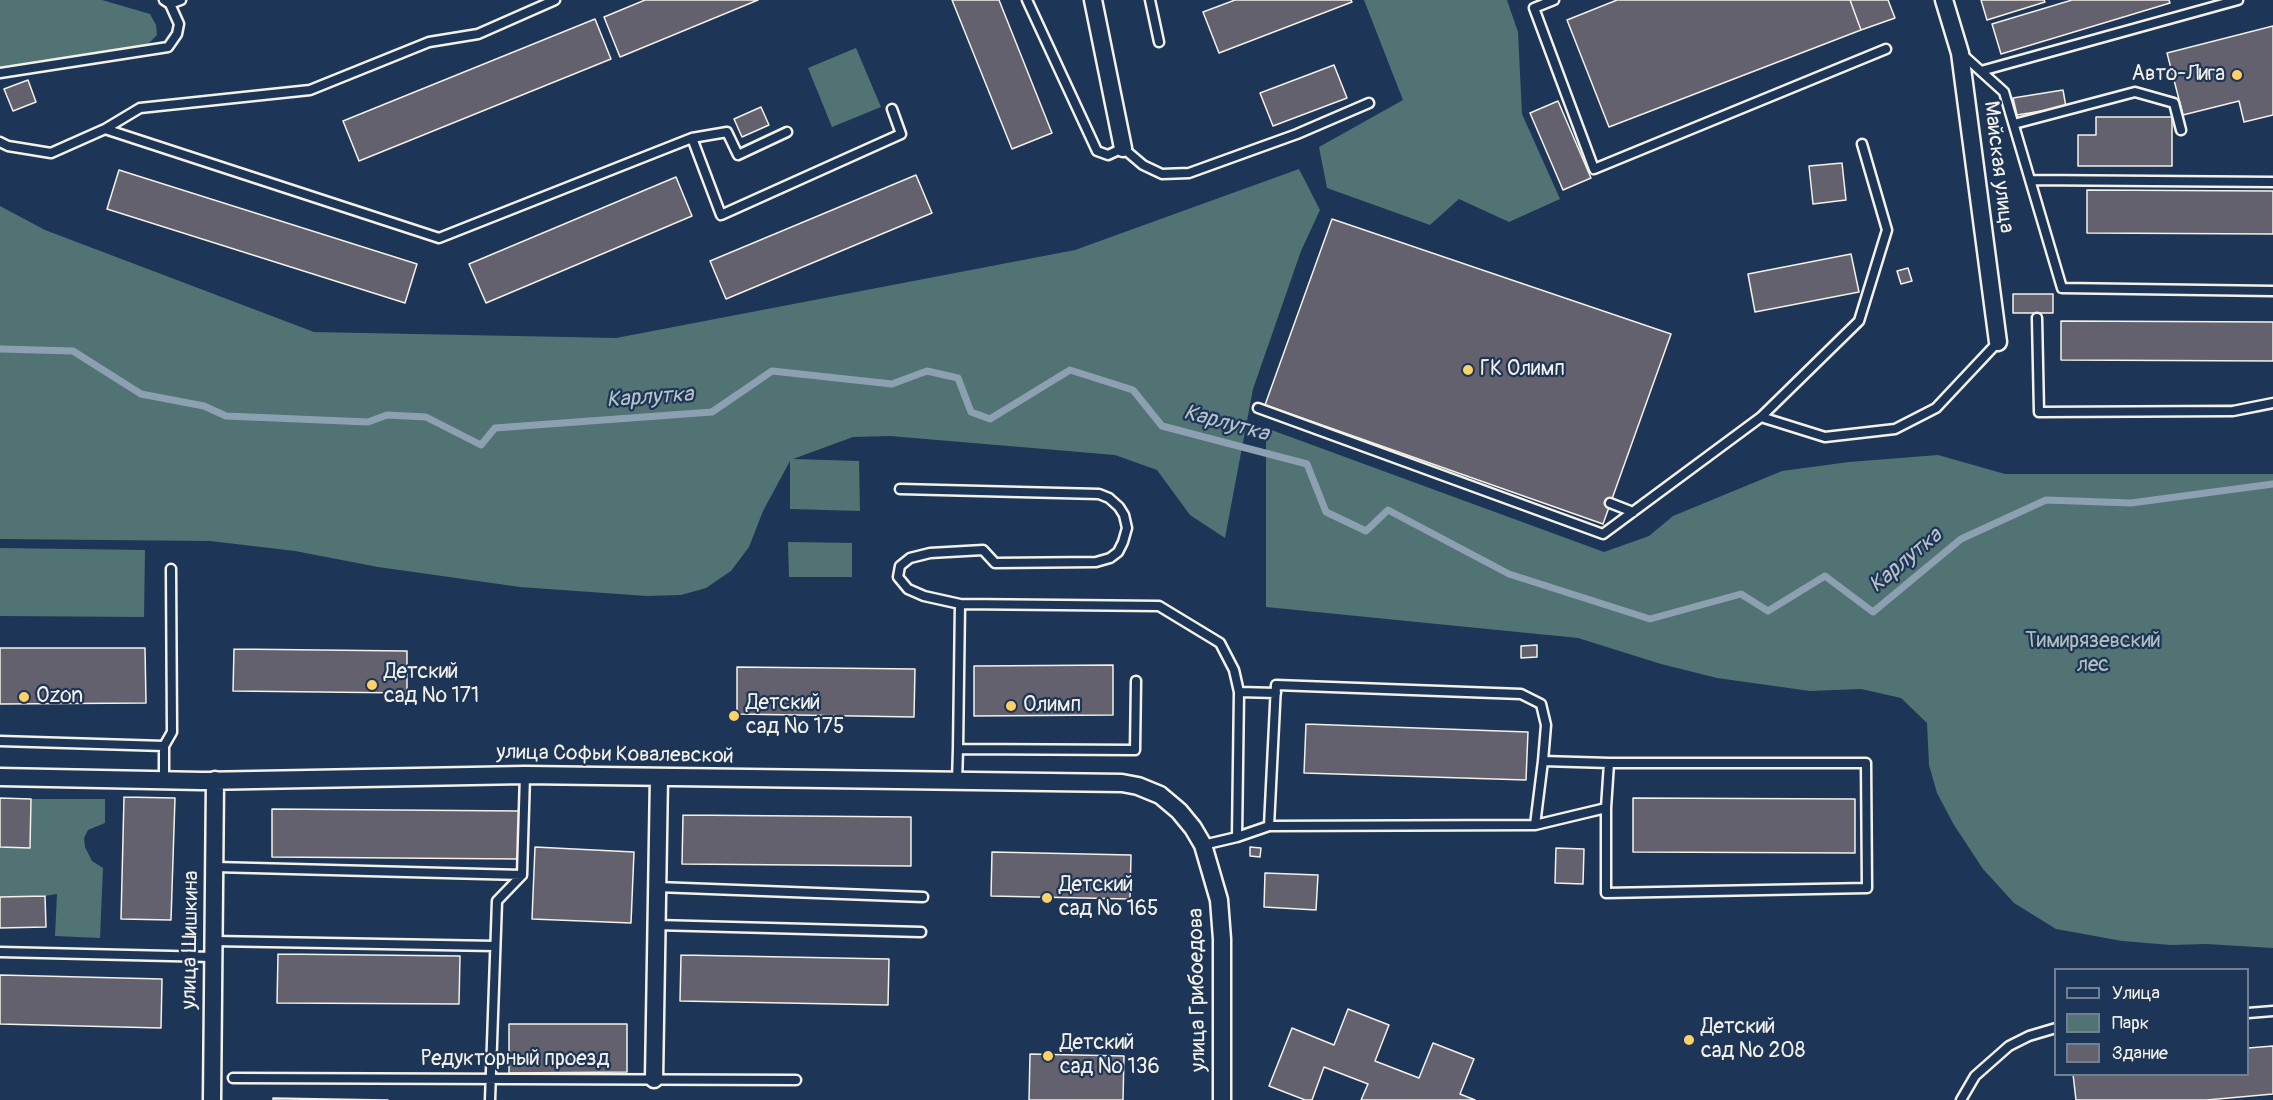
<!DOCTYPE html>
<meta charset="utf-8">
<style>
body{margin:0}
#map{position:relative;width:2273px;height:1100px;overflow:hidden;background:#1d3557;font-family:Pangolin,sans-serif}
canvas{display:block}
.legend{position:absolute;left:2054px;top:968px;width:195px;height:108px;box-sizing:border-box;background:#1d3557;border:2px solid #738091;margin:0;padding:8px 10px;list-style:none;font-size:18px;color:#f4f1e8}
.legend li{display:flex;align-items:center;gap:12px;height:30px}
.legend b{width:30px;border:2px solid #738091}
</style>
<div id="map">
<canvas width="2273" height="1100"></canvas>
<ul class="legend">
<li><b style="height:8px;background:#1d3557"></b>Улица</li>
<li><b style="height:16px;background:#517373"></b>Парк</li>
<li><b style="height:16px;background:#64616f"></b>Здание</li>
</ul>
</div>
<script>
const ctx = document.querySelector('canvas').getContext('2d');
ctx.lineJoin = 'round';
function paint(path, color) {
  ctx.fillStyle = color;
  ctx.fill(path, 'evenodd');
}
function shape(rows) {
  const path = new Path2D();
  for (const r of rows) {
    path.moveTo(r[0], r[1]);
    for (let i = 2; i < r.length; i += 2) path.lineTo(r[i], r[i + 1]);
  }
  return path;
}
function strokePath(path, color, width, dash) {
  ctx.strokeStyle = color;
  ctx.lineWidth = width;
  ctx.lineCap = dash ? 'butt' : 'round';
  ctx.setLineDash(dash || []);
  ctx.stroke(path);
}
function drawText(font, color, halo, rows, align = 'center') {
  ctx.font = font + ' Pangolin,sans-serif';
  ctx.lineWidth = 4.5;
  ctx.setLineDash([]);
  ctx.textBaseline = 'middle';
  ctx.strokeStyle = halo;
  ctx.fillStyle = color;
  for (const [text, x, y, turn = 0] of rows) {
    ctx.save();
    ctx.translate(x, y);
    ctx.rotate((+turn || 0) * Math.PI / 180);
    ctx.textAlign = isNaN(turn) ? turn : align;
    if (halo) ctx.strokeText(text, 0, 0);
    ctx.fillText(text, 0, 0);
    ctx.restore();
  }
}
paint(shape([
 [0,0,102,0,150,14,156,25,157,35,143,49,0,68],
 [1364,0,1507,0,1518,32,1522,114,1560,199,1509,222,1459,199,1430,225,1327,188,1319,147,1403,100],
 [856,48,881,107,832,127,808,68],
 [1299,169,1320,210,1301,251,1253,389,1225,538,1190,515,1157,470,1115,455,890,436,853,437,793,459,859,461,860,511,790,509,790,461,763,511,749,547,731,571,706,588,681,595,647,596,520,587,378,567,295,551,210,541,0,539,0,206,45,230,314,332,616,338,1075,250],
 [1266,428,1604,552,1649,536,1673,516,1782,471,1849,462,1938,455,2005,474,2273,474,2273,948,2206,944,2171,945,2122,941,2056,929,2014,903,1983,869,1954,825,1937,793,1929,765,1927,723,1901,698,1861,689,1810,691,1717,678,1661,664,1578,638,1266,607],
 [788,542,852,543,852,577,789,577],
 [0,548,145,550,144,617,0,616],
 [31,799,105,799,105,823,88,830,84,838,85,847,92,861,103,868,100,938,55,936,57,894,45,896,0,897,0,847,30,847]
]), '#517373');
strokePath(shape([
 [0,349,73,351,141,394,204,406,226,416,368,422,387,415,426,417,481,445,495,428,712,412,772,371,892,384,927,371,958,378,971,412,990,419,1070,370,1133,390,1162,426,1307,464,1326,512,1366,531,1388,510,1509,574,1650,619,1741,594,1768,611,1825,576,1873,612,1961,539,2046,500,2131,503,2273,484]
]), '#8da0b2', 7);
const building = shape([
 [645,0,758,0,620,57,604,17,645,0],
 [952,0,999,0,1052,133,1012,149,952,0],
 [1235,0,1351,0,1352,2,1219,53,1203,12,1235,0],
 [1617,0,1850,0,1861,30,1609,127,1567,20,1617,0],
 [1850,0,1888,0,1895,18,1861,30,1850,0],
 [1981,0,2044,0,2045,2,1987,20,1981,0],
 [2072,0,2169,0,2170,3,2001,54,1992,24,2072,0],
 [595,19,611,59,359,161,343,121,595,19],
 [2273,26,2273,115,2244,122,2239,101,2183,115,2167,53,2273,26],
 [1334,65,1347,98,1273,126,1260,93,1334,65],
 [28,80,36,102,13,111,4,89,28,80],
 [2063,90,2066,107,2017,115,2013,98,2063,90],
 [1558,101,1591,178,1563,190,1530,113,1558,101],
 [761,107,769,125,742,137,734,119,761,107],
 [2096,117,2172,117,2172,166,2078,166,2078,135,2096,135,2096,117],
 [1842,163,1846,200,1813,204,1809,166,1842,163],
 [119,170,417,264,405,303,107,209,119,170],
 [916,175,932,213,726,299,710,261,916,175],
 [676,177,692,216,486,303,469,264,676,177],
 [2087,190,2273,191,2273,234,2087,233,2087,190],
 [1332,219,1671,334,1603,524,1265,405,1332,219],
 [1851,254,1859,292,1755,312,1748,274,1851,254],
 [1908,268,1912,281,1901,284,1897,271,1908,268],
 [2013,294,2053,294,2053,313,2013,313,2013,294],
 [2061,321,2273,322,2273,361,2061,360,2061,321],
 [1537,645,1537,657,1521,658,1521,646,1537,645],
 [0,648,145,648,146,703,0,704,0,648],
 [234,649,407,651,407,693,233,691,234,649],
 [1113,665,1113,715,974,716,974,666,1113,665],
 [737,667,915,669,914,717,737,714,737,667],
 [1306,724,1528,732,1526,780,1304,773,1306,724],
 [124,797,175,798,171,920,121,919,124,797],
 [0,798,31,799,30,848,0,847,0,798],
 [1633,798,1855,799,1855,853,1633,852,1633,798],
 [272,809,520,811,519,859,272,857,272,809],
 [683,815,911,817,911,866,682,864,683,815],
 [535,847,634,852,631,923,532,919,535,847],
 [1250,847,1261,848,1260,857,1250,856,1250,847],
 [1556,848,1584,849,1583,884,1555,883,1556,848],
 [992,852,1131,855,1130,899,991,896,992,852],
 [1265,873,1318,875,1316,910,1264,907,1265,873],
 [45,896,46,927,0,928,0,897,45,896],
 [278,954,460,956,459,1004,277,1003,278,954],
 [681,955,889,959,888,1005,680,1001,681,955],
 [0,975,162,979,161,1028,0,1024,0,975],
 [1348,1009,1389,1025,1375,1061,1419,1078,1433,1043,1474,1059,1460,1094,1475,1100,1361,1100,1368,1084,1324,1067,1312,1100,1305,1100,1269,1086,1292,1028,1334,1045,1348,1009],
 [509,1024,627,1024,627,1072,509,1073,509,1024],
 [2273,1046,2273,1094,2207,1100,2076,1100,2073,1074,2248,1074,2248,1048,2273,1046],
 [1030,1054,1124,1056,1123,1100,1029,1100,1030,1054],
 [273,1098,388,1100,273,1100,273,1098]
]);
paint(building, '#64616f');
strokePath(building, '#f4f1e8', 1.5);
const service = shape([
 [1027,0,1097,151,1108,155,1123,148,1143,165,1162,174,1189,173,1297,134,1369,103],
 [1150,0,1159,42],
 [1554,0,1534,8,1594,169,1886,49],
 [170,4,181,0],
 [1963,55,2004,92,2062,288,2273,291],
 [1981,71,2238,0],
 [0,73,168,47,177,34,179,24,170,4,164,0],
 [2014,124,2135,92,2174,103,2181,130],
 [105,129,439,238,692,138,721,215,901,134,892,109],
 [692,138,727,132,738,155,787,132],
 [0,142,8,146,51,153,105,129,140,108,310,90,429,42,478,34,555,0],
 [2031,180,2273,182],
 [2037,318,2039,412,2233,411,2273,403],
 [1258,408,1603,534,1761,417,1825,437,1895,429,1936,408,1998,342],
 [1761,417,1859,321,1887,230,1862,144],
 [900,489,1099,494,1109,498,1119,507,1124,515,1127,528,1123,542,1118,552,1110,558,1096,562,995,563,983,550,930,553,910,558,900,566,898,577,908,589,924,596,960,604,1159,606,1220,643,1234,670,1239,692,1237,837],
 [1610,503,1633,512],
 [1239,692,1276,693],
 [0,741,164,746,172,732,171,569],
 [958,749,960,604],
 [164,780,164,746],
 [957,781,958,749,1135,750,1136,681],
 [1535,825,1543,761],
 [1269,826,1276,685,1521,694,1541,704,1546,725,1543,761,1609,763],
 [1203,845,1237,837,1269,826,1535,825,1606,808,1606,893,1867,888,1866,763,1609,763,1606,808],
 [215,867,522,875],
 [657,887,923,897],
 [656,925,921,932],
 [213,941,495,946],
 [0,952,213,957],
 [2248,1013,2273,1011],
 [233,1078,796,1080],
 [490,1100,497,901,522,875,525,775],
 [1961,1100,1975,1076,2009,1046,2029,1036,2056,1028]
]);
const minor = shape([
 [1093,0,1123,148],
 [1944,0,1960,53,1998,342],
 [0,777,201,781,525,775,1122,783,1138,786,1160,795,1179,811,1193,828,1203,845,1210,869,1219,900,1222,939,1222,1100],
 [654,1079,659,777],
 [212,1100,215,780]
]);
strokePath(service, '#f4f1e8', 13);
strokePath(minor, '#f4f1e8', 21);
strokePath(service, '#1d3557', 8);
strokePath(minor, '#1d3557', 16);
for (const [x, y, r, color] of [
 [2237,75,6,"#ffd166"],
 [1468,370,6,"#ffd166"],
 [372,685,6,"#ffd166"],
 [24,697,6,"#ffd166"],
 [1011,706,6,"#ffd166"],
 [734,716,6,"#ffd166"],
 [1047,898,6,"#ffd166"],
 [1689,1040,6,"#ffd166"],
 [1048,1056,6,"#ffd166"]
]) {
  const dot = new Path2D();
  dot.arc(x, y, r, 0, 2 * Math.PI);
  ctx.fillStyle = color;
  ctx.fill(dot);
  strokePath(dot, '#1d3557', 2);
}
drawText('21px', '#f4f1e8', '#1d3557', [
 ["Авто-Лига",2225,75,"right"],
 ["ГК Олимп",1480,370],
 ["Детский",384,673],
 ["сад № 171",384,697],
 ["Ozon",36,697],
 ["Детский",746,704],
 ["сад № 175",746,728],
 ["Олимп",1023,706],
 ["Детский",1059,886],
 ["сад № 165",1059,910],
 ["Детский",1701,1028],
 ["сад № 208",1701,1052],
 ["Детский",1060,1044],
 ["сад № 136",1060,1068]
], 'left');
drawText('21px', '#f4f1e8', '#1d3557', [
 ["Майская улица",1998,167,83],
 ["улица Софьи Ковалевской",615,755,1],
 ["улица Шишкина",191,940,-89],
 ["улица Грибоедова",1198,990,-91],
 ["Редукторный проезд",515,1060]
]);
drawText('21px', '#b3bfb9', '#1d3557', [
 ["Тимирязевский",2093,642],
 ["лес",2093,666]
]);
drawText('italic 22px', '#b8c2c8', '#1d3557', [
 ["Карлутка",650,398,-4],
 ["Карлутка",1226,424,15],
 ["Карлутка",1906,561,-40]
]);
</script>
